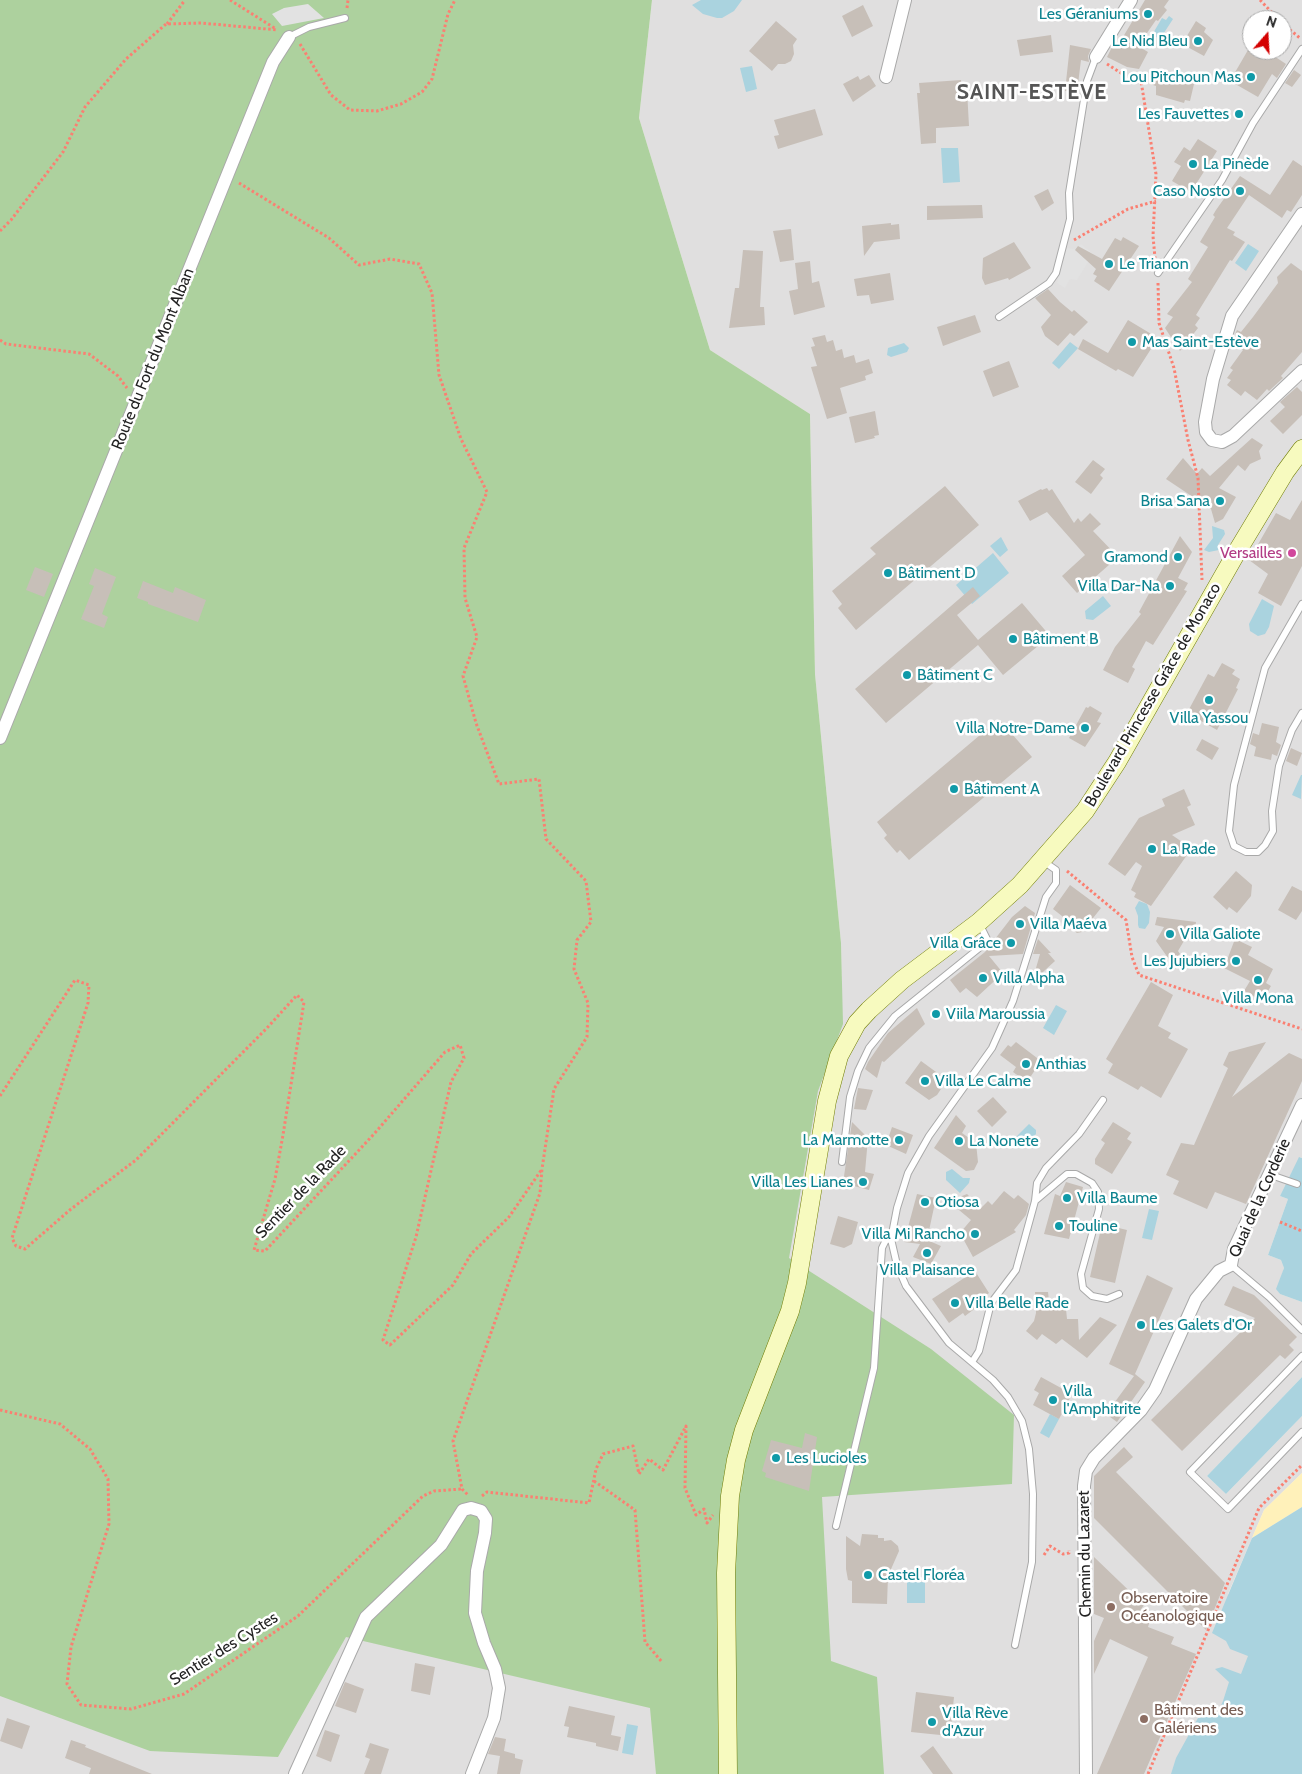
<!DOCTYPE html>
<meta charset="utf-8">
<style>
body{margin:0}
#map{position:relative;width:1302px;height:1774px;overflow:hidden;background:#f2efe9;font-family:Cabin,sans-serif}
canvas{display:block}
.north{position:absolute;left:1242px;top:10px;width:50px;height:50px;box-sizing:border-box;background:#fff;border:1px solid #a7a7a7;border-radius:50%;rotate:19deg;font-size:14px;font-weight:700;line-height:20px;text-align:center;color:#222}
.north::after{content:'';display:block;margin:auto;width:18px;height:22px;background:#d40000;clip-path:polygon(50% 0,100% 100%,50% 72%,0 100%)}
</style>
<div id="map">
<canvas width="1302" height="1774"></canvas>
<div class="north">N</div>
</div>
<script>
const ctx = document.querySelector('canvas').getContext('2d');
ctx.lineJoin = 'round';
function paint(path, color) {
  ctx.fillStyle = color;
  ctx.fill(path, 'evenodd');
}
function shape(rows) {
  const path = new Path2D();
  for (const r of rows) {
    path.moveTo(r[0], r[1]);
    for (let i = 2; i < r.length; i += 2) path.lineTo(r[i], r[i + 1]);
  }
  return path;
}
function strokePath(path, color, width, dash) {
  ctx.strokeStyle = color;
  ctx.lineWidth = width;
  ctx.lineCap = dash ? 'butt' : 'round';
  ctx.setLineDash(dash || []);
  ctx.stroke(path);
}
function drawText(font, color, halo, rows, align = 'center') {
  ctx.font = font + ' Cabin,sans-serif';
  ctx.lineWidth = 5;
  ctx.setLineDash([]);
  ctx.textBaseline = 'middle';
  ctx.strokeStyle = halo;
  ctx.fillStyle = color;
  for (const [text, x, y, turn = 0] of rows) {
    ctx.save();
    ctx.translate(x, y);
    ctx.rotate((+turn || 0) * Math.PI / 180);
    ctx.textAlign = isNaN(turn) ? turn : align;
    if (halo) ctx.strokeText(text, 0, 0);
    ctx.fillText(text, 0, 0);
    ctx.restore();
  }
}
paint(shape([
 [652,0,1302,0,1302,1158,1300,1157,1280,1196,1288,1199,1268,1255,1281,1260,1284,1268,1278,1290,1280,1294,1302,1302,1302,1377,1207,1476,1226,1494,1302,1416,1302,1473,1264,1510,1228,1594,1249,1656,1278,1774,0,1774,0,489,842,1002,841,943,815,674,810,414,710,350,639,118],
 [1252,20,1282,20,1282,50,1252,50]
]), '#e0dfdf');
paint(shape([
 [0,0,652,0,639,118,710,350,810,414,815,674,841,943,843,1024,818,1091,789,1258,931,1349,1014,1415,1012,1484,822,1497,831,1661,877,1677,884,1774,656,1774,650,1708,346,1637,278,1757,150,1751,0,1696]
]), '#add19e');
paint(shape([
 [1302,1473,1302,1507,1252,1538,1264,1510]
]), '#fff1ba');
paint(shape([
 [308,4,324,18,282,26,272,14,284,8],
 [1081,244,1093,254,1077,280,1070,279,1065,288,1057,283,1067,248,1074,249]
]), '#e2e2e2');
paint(shape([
 [701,0,742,0,734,11,722,18,717,18,703,14,692,5],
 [1169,16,1173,19,1160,39,1152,35,1162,18,1166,20],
 [752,66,757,89,746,92,740,68],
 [941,148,958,148,960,182,943,183],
 [1248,244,1259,251,1246,271,1235,263],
 [1070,342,1078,348,1059,369,1052,363],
 [904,343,909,348,907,352,891,357,887,355,888,348],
 [1212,526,1224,530,1225,534,1218,545,1219,550,1209,552,1204,550,1213,538],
 [1001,537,1008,550,1000,557,990,546],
 [993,553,1009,573,972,604,956,585],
 [1103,596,1111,606,1093,620,1086,619,1085,611],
 [1262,599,1274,606,1269,627,1265,634,1258,636,1250,631,1249,624],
 [1301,775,1302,775,1301,799,1292,795],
 [1139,901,1147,904,1150,912,1149,923,1145,929,1139,928,1138,925,1138,916,1135,908],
 [1056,1005,1067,1011,1054,1035,1043,1028],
 [1029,1124,1036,1130,1036,1134,1023,1147,1019,1148,1012,1141],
 [1299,1157,1302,1158,1302,1302,1280,1294,1276,1289,1284,1268,1281,1260,1268,1255,1288,1199,1280,1196],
 [952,1169,963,1178,970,1178,969,1183,960,1193,946,1180,946,1172],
 [1149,1209,1159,1211,1152,1240,1142,1238],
 [1302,1377,1302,1416,1226,1494,1207,1476],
 [1050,1414,1059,1419,1049,1438,1040,1433],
 [1302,1507,1302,1774,1171,1774,1176,1758,1198,1718,1217,1715,1223,1701,1229,1682,1215,1669,1222,1667,1241,1674,1248,1656,1230,1649,1226,1641,1212,1633,1252,1538],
 [907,1582,925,1582,925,1603,907,1603],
 [627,1724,638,1726,633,1755,622,1753]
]), '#aad3df');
paint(shape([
 [1145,0,1169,0,1164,7,1167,10,1158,21,1156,20,1138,46,1148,52,1139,69,1127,67,1107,57,1113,45,1117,47],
 [863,5,873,26,852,37,842,16],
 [776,21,797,39,793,45,794,54,791,61,785,64,778,64,772,71,749,51],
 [1196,21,1206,28,1204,32,1213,40,1204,56,1182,44],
 [1051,35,1053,52,1020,56,1017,40],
 [1070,45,1091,49,1088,56,1089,62,1081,60,1077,92,1065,91],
 [1248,50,1279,50,1274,56,1286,64,1277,78,1272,74,1258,97,1230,81],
 [1294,70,1301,75,1292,87,1285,83],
 [1153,72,1179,76,1178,80,1194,84,1190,101,1185,100,1184,103,1156,95,1156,86,1150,84],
 [869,75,876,86,853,102,843,84,858,76,860,80],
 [961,80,962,91,967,90,969,126,936,128,936,143,921,144,917,93,920,93,919,83],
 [815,109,823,135,778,149,774,136,779,135,774,120],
 [1198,139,1217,151,1191,192,1172,181,1181,166,1174,162,1184,147,1190,151],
 [1293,160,1302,166,1302,195,1291,212,1287,210,1282,218,1249,195,1227,228,1235,232,1233,235,1245,242,1232,261,1230,260,1196,315,1200,318,1195,325,1198,328,1180,351,1165,328,1173,317,1167,314,1192,282,1188,279,1208,247,1200,242,1215,217,1213,215,1216,210,1240,176,1270,195],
 [1048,189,1054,203,1042,211,1034,196],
 [982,205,983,218,927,220,927,206],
 [891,223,891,225,899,224,900,239,874,242,864,256,862,226],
 [791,229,794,260,780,262,773,231],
 [1123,237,1139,246,1109,291,1094,281,1097,276,1093,274,1096,269,1075,250,1078,246,1102,259,1115,238,1121,241],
 [1014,242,1031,268,1009,280,1008,278,985,285,982,278,983,258],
 [743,250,763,251,760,307,764,307,765,325,729,328,735,288,739,288],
 [810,261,812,283,819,281,825,307,794,315,789,291,798,289,795,263],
 [1291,263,1302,271,1302,352,1281,376,1283,378,1269,391,1267,389,1257,400,1245,391,1241,396,1227,385,1231,380,1227,378,1233,370,1230,368,1243,350,1232,343,1236,332,1237,330,1241,332,1253,317,1278,283,1277,277],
 [890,273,894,300,871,304,869,295,857,296,854,279],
 [1048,289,1060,302,1072,312,1074,310,1088,322,1074,336,1070,333,1058,346,1045,336,1041,327,1051,315,1035,298],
 [975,315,981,332,943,346,937,327],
 [1128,320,1158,338,1133,377,1118,369,1116,371,1078,349,1083,339,1108,353],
 [825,335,827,342,833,340,836,351,842,349,844,358,854,355,856,363,869,359,873,373,865,376,866,380,840,388,847,413,827,419,811,367,817,366,811,347,815,346,812,338],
 [1009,361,1019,387,993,397,983,371],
 [1297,387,1302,392,1302,415,1283,434,1270,421,1285,407,1280,402],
 [875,411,879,435,874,436,875,438,855,443,849,417],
 [1252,438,1263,445,1259,451,1261,459,1250,464,1245,471,1238,465,1219,488,1236,497,1223,519,1215,523,1211,509,1166,479,1183,458,1197,474,1202,468,1210,476],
 [1093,460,1105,469,1100,475,1103,478,1091,494,1075,482],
 [945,486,979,525,856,630,838,608,842,604,832,591,876,554,870,548],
 [1047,488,1049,491,1052,489,1074,523,1078,518,1081,522,1090,513,1101,524,1093,531,1118,557,1077,593,1062,576,1085,555,1047,512,1030,521,1018,501,1041,489,1042,490],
 [1302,500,1302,566,1281,606,1258,593,1268,574,1249,560,1276,513,1290,520],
 [1180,536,1192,552,1178,578,1188,583,1184,590,1187,591,1153,645,1146,641,1132,667,1135,669,1128,683,1103,670,1115,647,1141,614,1139,612],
 [35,567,53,574,44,597,26,590],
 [95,568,116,577,102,614,108,617,104,628,81,619,94,586,89,584],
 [143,581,173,593,175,587,206,600,198,622,148,604,148,602,137,598],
 [973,587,980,596,957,615,978,640,1022,603,1050,636,1003,675,978,645,886,723,855,689],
 [1222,663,1235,670,1232,674,1240,679,1236,688,1238,689,1217,730,1187,713,1208,674,1214,677],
 [1090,706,1102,713,1097,722,1101,723,1085,747,1069,738,1086,707,1088,708],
 [999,719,1032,757,909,860,900,850,897,853,884,838,887,835,877,822],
 [1262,723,1279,727,1276,742,1281,745,1277,756,1272,754,1271,760,1254,756,1256,747,1250,744,1253,733,1259,735],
 [1202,739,1219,748,1212,760,1196,750],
 [1291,748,1302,753,1297,766,1286,761],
 [1184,789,1191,805,1187,807,1195,825,1172,835,1188,846,1183,853,1187,855,1151,906,1134,897,1136,893,1131,890,1142,866,1136,862,1125,876,1108,864,1139,818,1165,806,1162,799],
 [1236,871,1252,885,1251,896,1237,913,1229,907,1227,910,1213,897],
 [1070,885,1101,908,1082,932,1077,933,1068,926,1071,923,1053,909],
 [1292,886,1302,891,1302,911,1296,920,1278,910],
 [1025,906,1035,913,1023,954,989,956,1003,973,977,997,966,988,960,993,950,980,985,952,1012,917],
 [1157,917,1196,922,1194,936,1188,934,1178,951,1180,954,1171,962,1156,941,1164,927,1155,925],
 [1038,939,1051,953,1048,953,1055,961,1032,982,1040,954,1033,954],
 [1235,939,1252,947,1248,955,1273,969,1266,983,1271,986,1262,1001,1244,991,1250,981,1224,968],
 [1151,982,1173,995,1158,1026,1171,1033,1168,1038,1188,1049,1161,1098,1141,1086,1138,1090,1108,1073,1113,1064,1106,1059],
 [917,1008,925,1024,884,1062,882,1061,877,1078,865,1069,868,1062,888,1033],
 [1016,1042,1041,1061,1027,1082,1013,1072,1016,1067,1000,1055,1008,1045,1011,1047],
 [1266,1042,1232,1097,1289,1053,1302,1059,1302,1081,1246,1204,1215,1192,1207,1209,1173,1194,1179,1181,1166,1175,1181,1143,1194,1145,1228,1068,1223,1065,1229,1052],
 [921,1061,947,1080,937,1095,929,1100,905,1083],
 [858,1088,873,1090,866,1110,854,1109],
 [993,1097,1007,1112,992,1127,977,1111],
 [956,1115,966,1126,962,1133,976,1143,978,1162,974,1170,966,1171,934,1148],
 [852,1122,868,1138,865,1172,874,1174,869,1190,843,1183],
 [1113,1122,1131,1133,1127,1139,1132,1142,1112,1174,1095,1164,1095,1159,1105,1143,1101,1140],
 [892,1127,913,1135,906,1154,886,1145],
 [1066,1182,1083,1187,1069,1239,1044,1234,1055,1194,1060,1196],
 [1004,1191,1014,1199,1018,1195,1029,1204,1026,1215,1014,1230,1016,1232,973,1257,960,1233,971,1220,953,1205,962,1196,967,1194,981,1208,988,1201,992,1205],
 [917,1194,936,1198,927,1240,941,1246,931,1264,913,1257,920,1244,904,1242],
 [838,1216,858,1222,852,1244,844,1248,830,1244],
 [1102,1224,1127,1230,1115,1283,1090,1277],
 [975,1271,989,1293,975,1303,977,1307,965,1316,963,1313,949,1323,932,1299],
 [1147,1275,1173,1288,1135,1374,1145,1382,1117,1422,1106,1414,1134,1376,1109,1364],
 [1233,1286,1254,1295,1297,1337,1289,1345,1294,1350,1285,1359,1280,1355,1182,1451,1151,1420,1255,1318,1224,1305],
 [1035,1292,1048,1292,1050,1310,1066,1309,1067,1319,1078,1319,1079,1340,1100,1317,1117,1325,1087,1358,1062,1339,1056,1344,1042,1334,1037,1340,1026,1331,1034,1321,1036,1313],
 [1041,1377,1072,1394,1059,1419,1033,1405,1039,1393,1034,1390],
 [805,1433,817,1437,809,1491,765,1477,766,1473,762,1471,771,1440,802,1448],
 [1124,1447,1133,1457,1116,1472,1225,1583,1206,1630,1094,1518,1094,1476],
 [862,1534,878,1535,878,1538,884,1538,884,1541,891,1540,898,1546,899,1551,888,1576,887,1604,852,1603,852,1581,848,1580,846,1569,846,1536,860,1546],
 [1094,1557,1144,1605,1139,1612,1151,1617,1148,1627,1174,1637,1171,1644,1196,1654,1144,1774,1097,1774,1148,1657,1110,1639,1094,1674,1094,1641,1104,1618,1094,1614],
 [415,1663,435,1667,430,1695,411,1691],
 [345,1682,364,1689,356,1713,335,1706],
 [916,1692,954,1697,950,1736,911,1732],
 [569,1706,615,1716,611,1735,621,1737,618,1751,596,1746,596,1743,567,1737,569,1727,564,1726],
 [7,1718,30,1726,22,1749,0,1741],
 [325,1730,340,1735,331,1762,316,1756],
 [495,1737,506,1739,504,1751,515,1754,515,1758,523,1760,520,1774,497,1774,500,1756,488,1754],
 [71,1740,86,1745,85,1747,152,1774,89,1774,91,1768,65,1758],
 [370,1743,389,1749,381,1774,364,1774,370,1759,365,1757],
 [933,1746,953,1774,933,1774,920,1756]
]), '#c7bfb8');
const lane = shape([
 [289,37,309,27,345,18],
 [1158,273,1222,180,1253,123,1302,49],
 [999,317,1049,283,1056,273,1070,219,1069,193,1087,81,1096,57],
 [1302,604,1265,668,1234,785,1229,831,1234,846,1246,852,1258,852,1265,845,1273,831,1272,811,1279,766,1292,730,1302,713],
 [842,1162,850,1097,858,1071,869,1048,895,1016,988,941,979,923],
 [1268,1174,1297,1184],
 [1035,1201,1067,1174,1076,1174,1092,1183,1098,1192,1099,1209,1081,1274,1083,1288,1092,1296,1107,1299,1119,1294],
 [1231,1265,1269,1297,1302,1330],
 [1302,1356,1190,1472,1228,1509,1302,1432],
 [972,1362,979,1351,991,1303,1016,1270,1035,1201,1037,1183,1046,1168,1079,1134,1103,1100],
 [836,1526,874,1368,882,1248,886,1240,891,1239],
 [1015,1645,1032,1562,1033,1494,1029,1449,1022,1421,1008,1397,993,1380,949,1343,906,1286,897,1265,891,1239,897,1208,908,1173,929,1136,992,1048,1013,1001,1046,897,1056,883,1056,870,1043,861]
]);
const street = shape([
 [1096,57,1131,0],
 [886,77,905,0],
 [1302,214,1232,316,1213,379,1205,422,1206,432,1212,440,1222,442,1233,436,1302,371],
 [0,738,273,62,289,37],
 [295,1774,366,1617,441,1545,463,1510,471,1508,481,1511,486,1519,485,1533,477,1571,475,1613,484,1643,495,1669,499,1688,494,1718,472,1774],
 [1086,1774,1084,1486,1086,1471,1094,1458,1141,1410,1155,1390,1196,1299,1219,1271,1231,1265,1234,1249,1302,1105]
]);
const secondary = shape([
 [728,1774,726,1573,730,1496,736,1460,744,1430,790,1311,797,1283,827,1101,839,1056,857,1023,869,1010,902,980,979,922,1020,885,1085,811,1117,762,1238,550,1285,472,1302,449]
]);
strokePath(lane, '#a9a9a9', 8);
strokePath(street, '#a9a9a9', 14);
strokePath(secondary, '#707d05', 19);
strokePath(shape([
 [230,0,276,29],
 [1260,0,1279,20],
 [347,8,348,0],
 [1282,23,1301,39],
 [167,24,185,0],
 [300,44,331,95,350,110,377,111,401,104,422,92,432,79,448,14,455,0],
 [1107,64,1121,73,1141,81,1156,174,1153,236,1155,258],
 [239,183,329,238,359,265,390,259,419,264,432,293,439,375,461,439,487,492,464,548,465,598,477,637,463,676,476,723,499,784,539,779,546,839,586,881,591,922,577,940,574,969,588,1003,587,1037,554,1089,542,1169],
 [0,231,11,220,63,152,85,107,126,59,166,24,201,23,278,30],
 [1074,240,1128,209,1156,201],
 [1158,283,1159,323,1174,368,1188,440,1198,478,1202,580],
 [0,340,6,344,89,354,118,376,127,388],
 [1067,871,1126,920,1132,957,1139,975,1302,1029],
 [0,1096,75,980,89,985,88,1003,12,1238,16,1246,25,1249,71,1209,136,1160,267,1028,297,995,304,1002,283,1135,275,1179,254,1250,265,1251,374,1134,445,1052,460,1045,464,1058,451,1082,416,1237,383,1340,390,1345,453,1285,471,1254,509,1217,542,1169,540,1193,453,1441,462,1489,469,1496],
 [1280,1222,1302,1231],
 [0,1410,60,1424,90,1449,108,1479,109,1524,71,1647,67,1684,81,1705,131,1709,184,1694,298,1616,423,1496,434,1491,462,1489],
 [594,1481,635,1510,645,1642,662,1662],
 [482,1496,487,1492,589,1503,596,1469,603,1454,633,1446,639,1474,649,1459,663,1470,686,1426,685,1488,696,1515,704,1509,707,1523,713,1515],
 [1044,1555,1050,1546,1063,1554,1069,1553,1069,1550],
 [1148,1774,1259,1508,1302,1465]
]), '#fa8072', 3, [2.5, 2.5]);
strokePath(lane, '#fff', 6);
strokePath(street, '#fff', 12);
strokePath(secondary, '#f7fabf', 18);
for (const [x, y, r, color] of [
 [1148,14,5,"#0f9aa8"],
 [1198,41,5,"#0f9aa8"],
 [1251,77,5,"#0f9aa8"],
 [1239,114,5,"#0f9aa8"],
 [1193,164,5,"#0f9aa8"],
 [1240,191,5,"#0f9aa8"],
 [1109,264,5,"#0f9aa8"],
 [1132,342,5,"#0f9aa8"],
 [1220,501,5,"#0f9aa8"],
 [1292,553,5,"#d1479c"],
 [1178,557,5,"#0f9aa8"],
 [888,573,5,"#0f9aa8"],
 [1170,586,5,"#0f9aa8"],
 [1013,639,5,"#0f9aa8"],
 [907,675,5,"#0f9aa8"],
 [1209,700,5,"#0f9aa8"],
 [1085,728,5,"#0f9aa8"],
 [954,789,5,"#0f9aa8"],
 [1152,849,5,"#0f9aa8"],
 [1020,924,5,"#0f9aa8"],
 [1170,934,5,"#0f9aa8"],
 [1011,943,5,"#0f9aa8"],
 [1236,961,5,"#0f9aa8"],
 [983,978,5,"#0f9aa8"],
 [1258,980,5,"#0f9aa8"],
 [936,1014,5,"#0f9aa8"],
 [1026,1064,5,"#0f9aa8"],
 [925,1081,5,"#0f9aa8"],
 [899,1140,5,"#0f9aa8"],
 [959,1141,5,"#0f9aa8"],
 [863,1182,5,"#0f9aa8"],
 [1067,1198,5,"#0f9aa8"],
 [925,1202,5,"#0f9aa8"],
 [1059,1226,5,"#0f9aa8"],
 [975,1234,5,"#0f9aa8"],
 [927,1253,5,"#0f9aa8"],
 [955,1303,5,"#0f9aa8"],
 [1141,1325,5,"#0f9aa8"],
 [1053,1400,5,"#0f9aa8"],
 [776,1458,5,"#0f9aa8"],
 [868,1575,5,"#0f9aa8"],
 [1111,1607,5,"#8d6e63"],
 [1144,1719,5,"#8d6e63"],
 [932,1722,5,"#0f9aa8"]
]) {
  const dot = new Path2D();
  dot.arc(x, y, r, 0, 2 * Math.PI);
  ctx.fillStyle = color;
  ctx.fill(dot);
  strokePath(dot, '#fff', 2);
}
drawText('16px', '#0d838f', '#fff', [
 ["Les Géraniums",1138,14,"right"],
 ["Le Nid Bleu",1188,41,"right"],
 ["Lou Pitchoun Mas",1241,77,"right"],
 ["Les Fauvettes",1229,114,"right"],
 ["La Pinède",1203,164],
 ["Caso Nosto",1230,191,"right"],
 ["Le Trianon",1119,264],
 ["Mas Saint-Estève",1142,342],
 ["Brisa Sana",1210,501,"right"],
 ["Gramond",1168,557,"right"],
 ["Bâtiment D",898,573],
 ["Villa Dar-Na",1160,586,"right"],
 ["Bâtiment B",1023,639],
 ["Bâtiment C",917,675],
 ["Villa Yassou",1209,718,"center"],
 ["Villa Notre-Dame",1075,728,"right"],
 ["Bâtiment A",964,789],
 ["La Rade",1162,849],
 ["Villa Maéva",1030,924],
 ["Villa Galiote",1180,934],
 ["Villa Grâce",1001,943,"right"],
 ["Les Jujubiers",1226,961,"right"],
 ["Villa Alpha",993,978],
 ["Villa Mona",1258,998,"center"],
 ["Viila Maroussia",946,1014],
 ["Anthias",1036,1064],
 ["Villa Le Calme",935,1081],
 ["La Marmotte",889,1140,"right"],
 ["La Nonete",969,1141],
 ["Villa Les Lianes",853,1182,"right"],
 ["Villa Baume",1077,1198],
 ["Otiosa",935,1202],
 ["Touline",1069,1226],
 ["Villa Mi Rancho",965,1234,"right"],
 ["Villa Plaisance",927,1270,"center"],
 ["Villa Belle Rade",965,1303],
 ["Les Galets d'Or",1151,1325],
 ["Villa",1063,1391],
 ["l'Amphitrite",1063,1409],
 ["Les Lucioles",786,1458],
 ["Castel Floréa",878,1575],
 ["Villa Rève",942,1713],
 ["d'Azur",942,1731]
], 'left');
drawText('16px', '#222', '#fff', [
 ["Route du Fort du Mont Alban",153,359,-68],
 ["Boulevard Princesse Grâce de Monaco",1153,695,-60],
 ["Sentier de la Rade",301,1192,-46],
 ["Quai de la Corderie",1260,1198,-66],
 ["Chemin du Lazaret",1085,1554,-91],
 ["Sentier des Cystes",224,1649,-32]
]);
drawText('16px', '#b23c85', '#fff', [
 ["Versailles",1282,553]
], 'right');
drawText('16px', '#785e54', '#fff', [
 ["Observatoire",1121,1598],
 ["Océanologique",1121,1616],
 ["Bâtiment des",1154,1710],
 ["Galériens",1154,1728]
], 'left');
ctx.letterSpacing = '1px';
drawText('bold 21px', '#555', '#fff', [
 ["SAINT-ESTÈVE",1032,93]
]);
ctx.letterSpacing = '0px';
</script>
